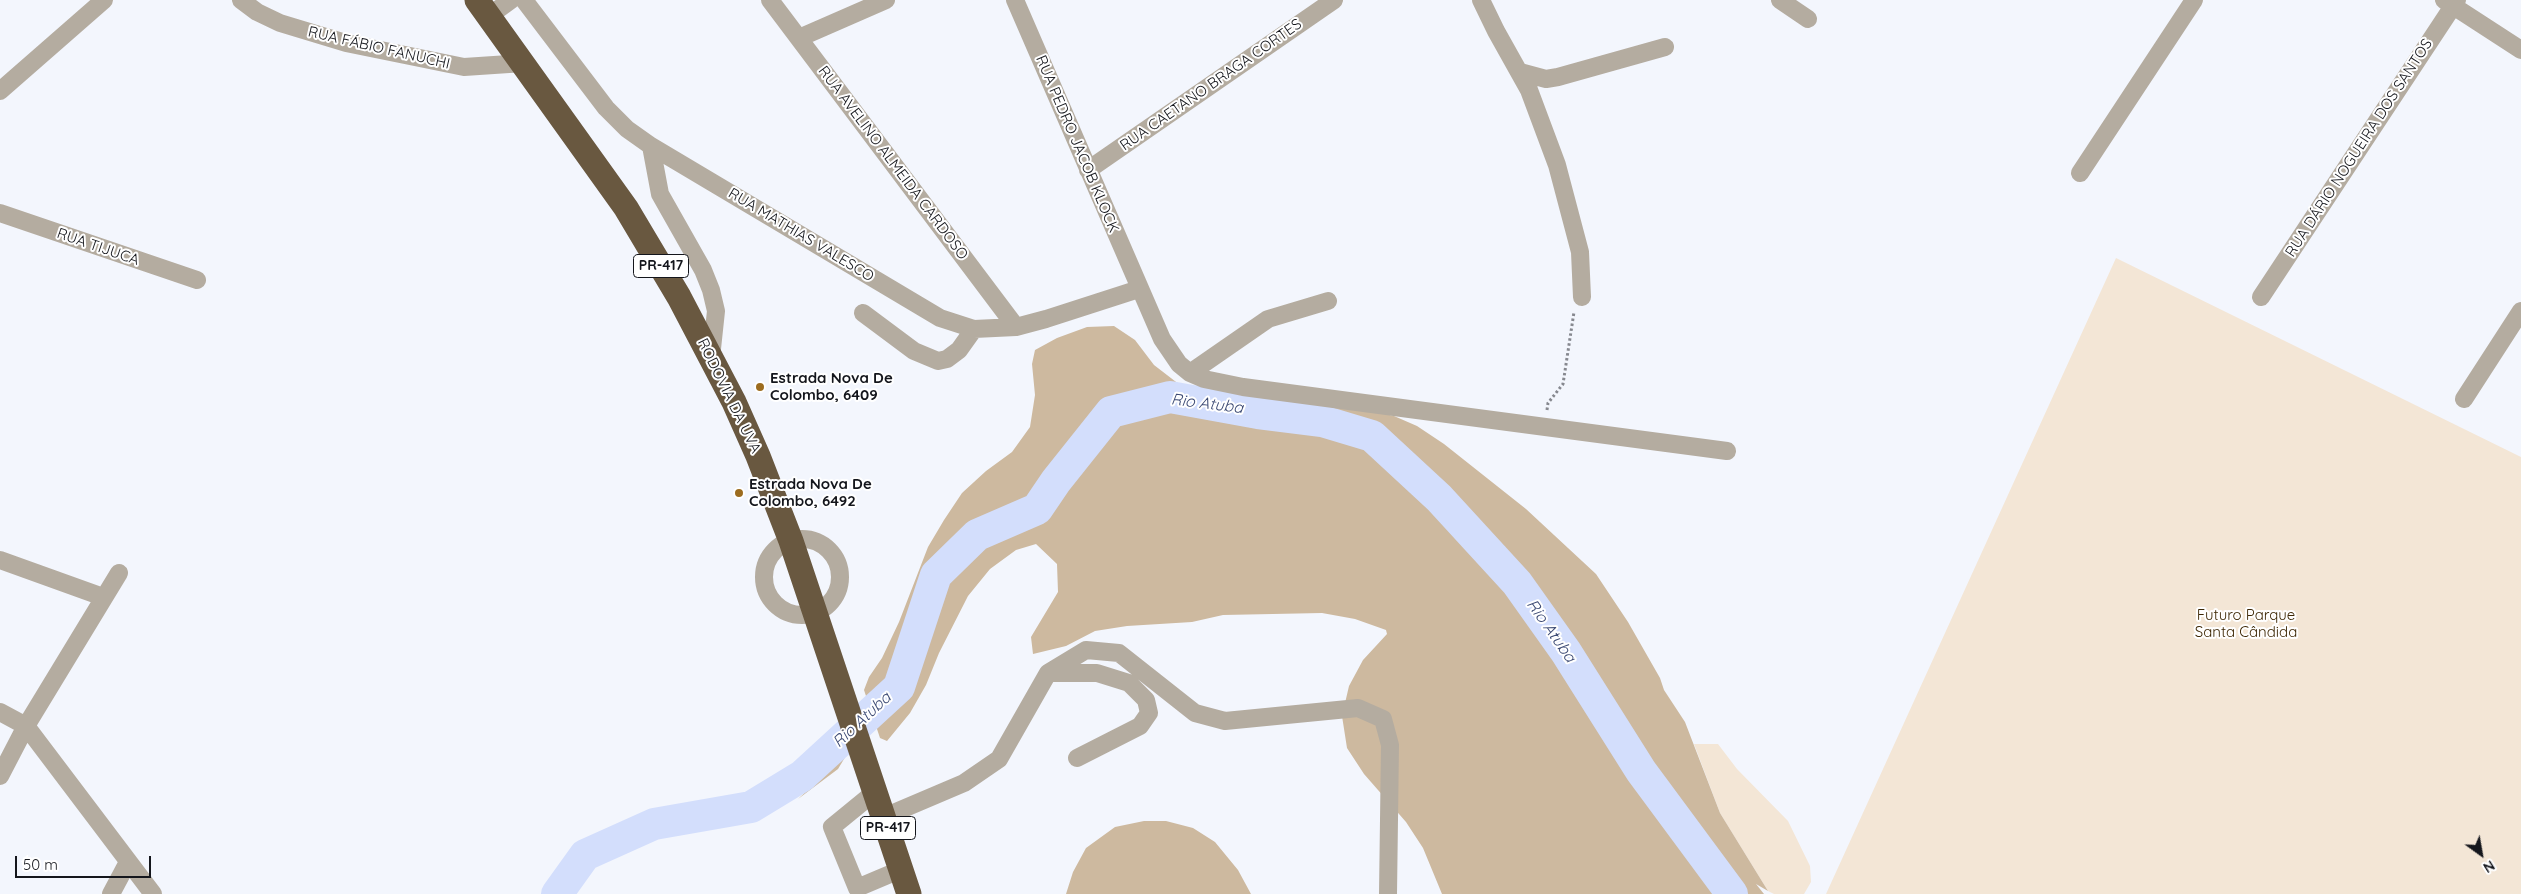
<!DOCTYPE html>
<meta charset="utf-8">
<style>
body{margin:0}
#map{position:relative;width:2521px;height:894px;overflow:hidden;background:#f3f6fd;font-family:Quicksand,sans-serif}
canvas{display:block}
.north{position:absolute;left:2456px;top:829px;width:50px;height:50px;-webkit-text-stroke:4px #fff;paint-order:stroke;rotate:148deg;font-size:14px;font-weight:700;line-height:20px;text-align:center;color:#14161c}
.north::after{content:'';display:block;margin:auto;width:18px;height:22px;background:#14161c;clip-path:polygon(50% 0,100% 100%,50% 72%,0 100%)}
.scale{position:absolute;left:15px;top:856px;width:136px;height:22px;box-sizing:border-box;border:2px solid #14161c;border-top:0;padding-left:6px;font-size:15px;line-height:18px;white-space:nowrap;color:#14161c;-webkit-text-stroke:4px #fff;paint-order:stroke}
</style>
<div id="map">
<canvas width="2521" height="894"></canvas>
<div class="north">N</div>
<div class="scale">50 m</div>
</div>
<script>
const ctx = document.querySelector('canvas').getContext('2d');
ctx.lineJoin = 'round';
function paint(path, color) {
  ctx.fillStyle = color;
  ctx.fill(path, 'evenodd');
}
function shape(rows) {
  const path = new Path2D();
  for (const r of rows) {
    if (r.length === 3) {
      path.moveTo(r[0] + r[2], r[1]);
      path.arc(r[0], r[1], r[2], 0, 2 * Math.PI);
      continue;
    }
    path.moveTo(r[0], r[1]);
    for (let i = 2; i < r.length; i += 2) path.lineTo(r[i], r[i + 1]);
  }
  return path;
}
function strokePath(path, color, width, dash) {
  ctx.strokeStyle = color;
  ctx.lineWidth = width;
  ctx.lineCap = dash ? 'butt' : 'round';
  ctx.setLineDash(dash || []);
  ctx.stroke(path);
}
function drawText(font, color, halo, rows, align = 'center') {
  ctx.font = font + ' Quicksand,sans-serif';
  ctx.lineWidth = 4;
  ctx.setLineDash([]);
  ctx.textBaseline = 'middle';
  ctx.strokeStyle = halo;
  ctx.fillStyle = color;
  for (const [text, x, y, turn = 0] of rows) {
    ctx.save();
    ctx.translate(x, y);
    ctx.rotate((+turn || 0) * Math.PI / 180);
    ctx.textAlign = isNaN(turn) ? turn : align;
    if (halo) ctx.strokeText(text, 0, 0);
    ctx.fillText(text, 0, 0);
    ctx.restore();
  }
}
paint(shape([
 [2116,258,2521,457,2521,894,1826,894],
 [1694,744,1718,744,1737,769,1788,821,1810,866,1811,882,1804,894,1774,894,1768,891,1720,813]
]), '#f3e6d6');
paint(shape([
 [1114,326,1135,340,1154,365,1180,385,1244,397,1372,411,1394,416,1417,426,1444,444,1526,509,1596,574,1628,622,1660,678,1664,690,1685,722,1720,813,1768,891,1756,884,1764,894,1442,894,1423,848,1406,822,1364,774,1347,748,1342,716,1349,686,1363,660,1387,634,1386,630,1355,619,1322,613,1223,615,1192,622,1127,626,1095,631,1066,646,1033,654,1031,637,1058,592,1057,564,1036,544,1016,550,990,569,968,596,939,653,926,685,910,713,887,741,880,738,864,690,869,677,882,658,899,622,928,547,944,520,962,493,986,471,1012,452,1030,427,1035,395,1032,364,1035,350,1057,338,1087,327],
 [850,749,838,769,798,799,824,775,832,755],
 [1144,821,1166,821,1193,828,1215,842,1238,870,1251,894,1066,894,1073,872,1086,848,1115,827]
]), '#cdb99f');
strokePath(shape([
 [557,894,585,855,654,824,751,807,802,776,899,687,936,575,977,535,1037,509,1056,481,1111,412,1170,397,1258,413,1322,421,1372,436,1439,498,1517,583,1566,652,1641,771,1732,894]
]), '#d3defc', 32);
strokePath(shape([
 [1547,410,1548,403,1563,384,1574,312]
]), '#86888f', 3, [2.5, 2.5]);
strokePath(shape([
 [241,0,257,12,280,23,346,43,464,67,524,63],
 [524,0,606,108,627,129,651,146,940,318,974,329,1016,327,1046,319,1139,289],
 [770,0,1016,327],
 [1015,0,1162,339,1179,364,1190,373,1204,379,1243,387,1727,451],
 [1481,0,1496,31,1529,90,1557,165,1580,252,1582,297],
 [1780,0,1808,19],
 [2444,0,2521,50],
 [489,16,511,0],
 [799,38,886,0],
 [1520,72,1546,79,1558,77,1665,47],
 [0,91,104,0],
 [651,146,660,194,703,270,711,290,716,311,711,358],
 [1088,170,1334,0],
 [2080,173,2194,0],
 [0,213,197,280],
 [2261,297,2457,0],
 [863,313,914,351,938,361,947,359,959,350,974,329],
 [1190,373,1268,319,1328,301],
 [2464,399,2521,311],
 [802,577,38],
 [0,560,103,597],
 [1050,673,1097,673,1129,683,1146,700,1149,713,1140,726,1077,758],
 [0,712,26,726,153,894],
 [0,776,26,726,119,573],
 [876,791,832,827,857,888,902,869],
 [884,817,964,783,999,759,1048,673,1086,650,1119,653,1195,713,1225,721,1358,708,1383,719,1390,745,1388,894],
 [111,894,128,862]
]), '#b4aca0', 18);
strokePath(shape([
 [477,0,626,208,679,297,734,402,758,456,791,541,909,894]
]), '#695840', 25);
for (const [x, y, r, color] of [
 [760,387,5,"#9c6c1f"],
 [739,493,5,"#9c6c1f"]
]) {
  const dot = new Path2D();
  dot.arc(x, y, r, 0, 2 * Math.PI);
  ctx.fillStyle = color;
  ctx.fill(dot);
  strokePath(dot, '#fff', 2);
}
for (const [x, y, w] of [
 [661,266,55],
 [888,828,55]
]) {
  const box = new Path2D();
  box.roundRect(x - w / 2, y - 11.5, w, 23, 4);
  ctx.fillStyle = '#fff';
  ctx.fill(box);
  strokePath(box, '#14161c', 1);
}
drawText('bold 14px', '#14161c', null, [
 ["PR-417",661,266],
 ["PR-417",888,828]
]);
drawText('15px', '#14161c', '#fff', [
 ["RUA FÁBIO FANUCHI",379,48,13],
 ["RUA CAETANO BRAGA CORTES",1211,85,-35],
 ["RUA PEDRO JACOB KLOCK",1077,144,67],
 ["RUA DÁRIO NOGUEIRA DOS SANTOS",2359,148,-57],
 ["RUA AVELINO ALMEIDA CARDOSO",893,163,53],
 ["RUA MATHIAS VALESCO",801,235,31],
 ["RUA TIJUCA",98,247,19],
 ["RODOVIA DA UVA",729,396,64]
]);
drawText('bold 15px', '#14161c', '#fff', [
 ["Estrada Nova De",770,378],
 ["Colombo, 6409",770,395],
 ["Estrada Nova De",749,484],
 ["Colombo, 6492",749,501]
], 'left');
drawText('15px', '#3d2704', '#fff', [
 ["Futuro Parque",2246,615],
 ["Santa Cândida",2246,632]
]);
drawText('italic 16px', '#3c4a74', '#fff', [
 ["Rio Atuba",1207,404,7],
 ["Rio Atuba",1551,631,55],
 ["Rio Atuba",862,720,-43]
]);
</script>
